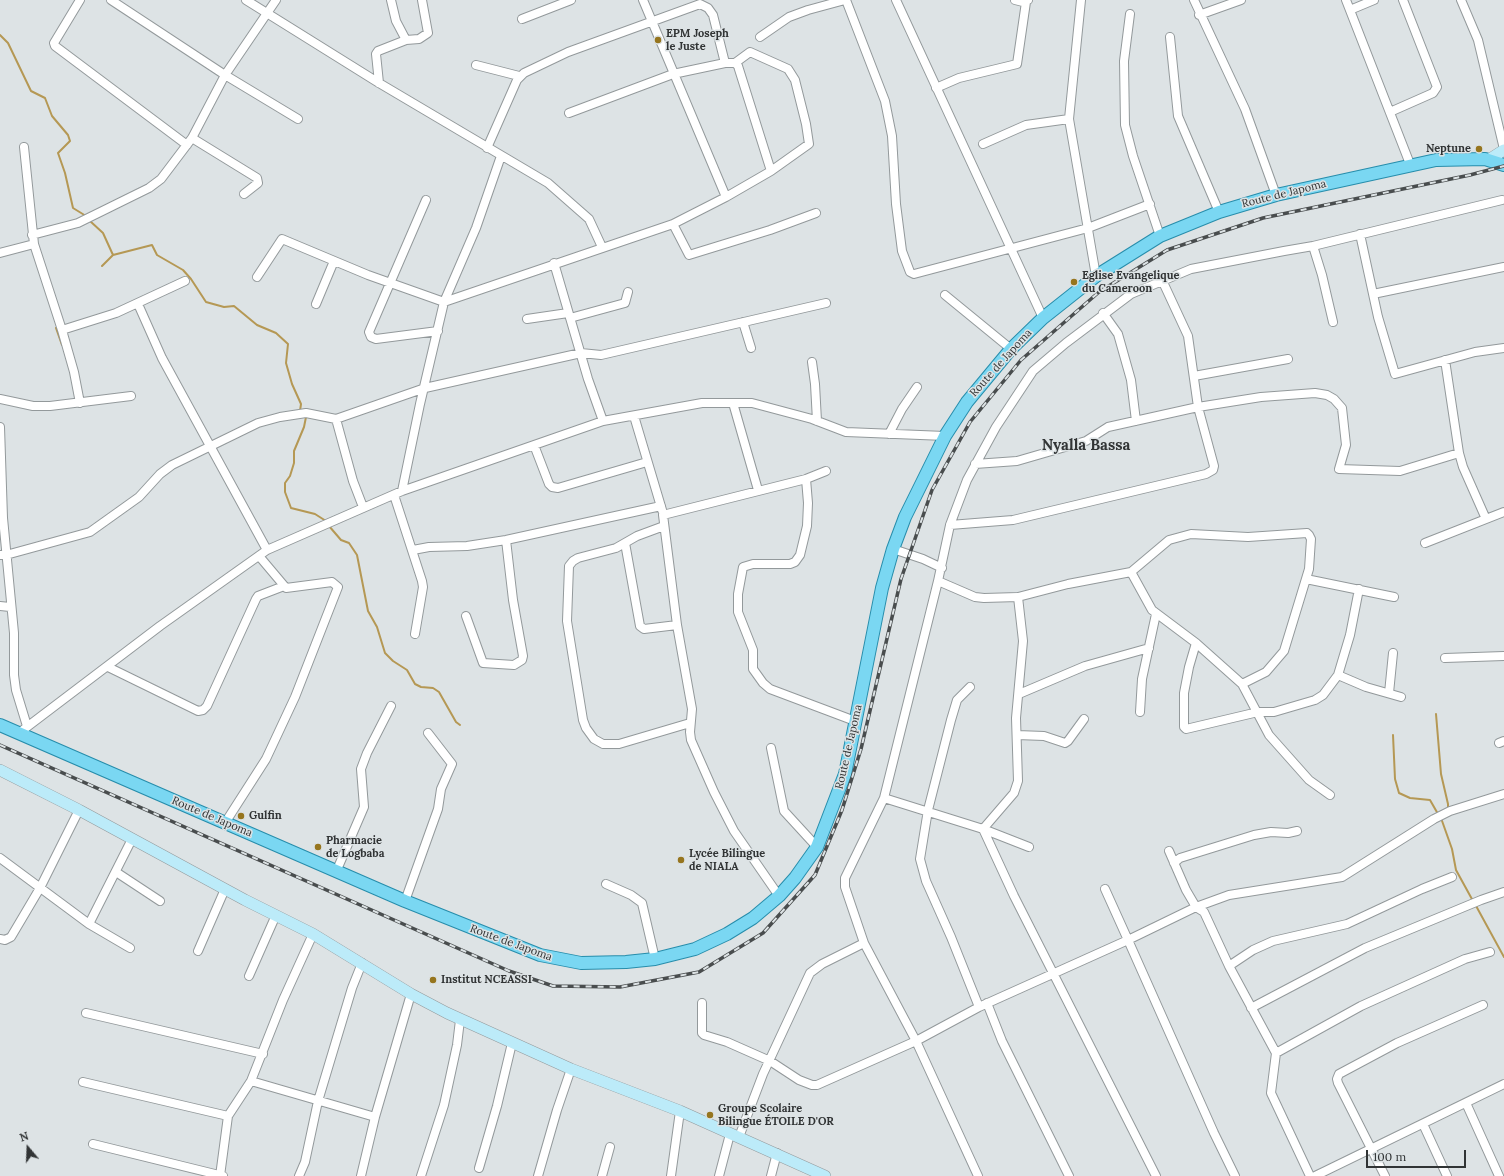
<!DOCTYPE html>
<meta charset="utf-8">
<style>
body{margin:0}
#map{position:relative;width:1504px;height:1176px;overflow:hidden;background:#dde3e5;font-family:Lora,serif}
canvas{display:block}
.north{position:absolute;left:8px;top:1128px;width:40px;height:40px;-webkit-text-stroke:3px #dde3e5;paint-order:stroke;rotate:341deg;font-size:11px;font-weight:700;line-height:16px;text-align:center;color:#313435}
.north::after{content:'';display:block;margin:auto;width:14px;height:18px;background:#313435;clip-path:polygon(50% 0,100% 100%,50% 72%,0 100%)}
.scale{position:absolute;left:1366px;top:1150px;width:100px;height:18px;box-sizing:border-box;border:2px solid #313435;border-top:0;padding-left:5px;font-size:12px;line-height:14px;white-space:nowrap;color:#313435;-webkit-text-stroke:3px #dde3e5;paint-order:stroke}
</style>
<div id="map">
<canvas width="1504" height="1176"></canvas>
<div class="north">N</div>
<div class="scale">100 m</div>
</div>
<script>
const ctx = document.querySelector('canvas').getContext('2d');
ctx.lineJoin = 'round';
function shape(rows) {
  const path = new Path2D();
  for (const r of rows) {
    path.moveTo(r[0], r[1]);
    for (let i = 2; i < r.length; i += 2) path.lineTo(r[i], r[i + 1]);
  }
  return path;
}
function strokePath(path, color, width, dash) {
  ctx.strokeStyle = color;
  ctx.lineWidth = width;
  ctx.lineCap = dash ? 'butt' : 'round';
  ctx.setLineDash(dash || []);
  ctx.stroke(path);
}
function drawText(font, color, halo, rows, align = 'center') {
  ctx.font = font + ' Lora,serif';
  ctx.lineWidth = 3;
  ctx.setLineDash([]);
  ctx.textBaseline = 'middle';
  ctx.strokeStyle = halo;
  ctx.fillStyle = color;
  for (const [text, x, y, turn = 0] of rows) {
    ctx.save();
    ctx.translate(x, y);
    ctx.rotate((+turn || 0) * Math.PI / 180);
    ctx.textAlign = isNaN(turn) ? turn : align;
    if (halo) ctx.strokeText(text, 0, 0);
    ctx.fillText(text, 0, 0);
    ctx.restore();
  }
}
strokePath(shape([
 [0,35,8,43,31,91,45,98,52,116,68,135,70,141,58,153,65,173,73,208,86,216],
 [90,221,103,233,113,255],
 [102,266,113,255,152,245,157,255,183,270,191,279,206,302,224,307,234,306,257,325,276,333,288,344,286,363,292,384,301,404,300,411],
 [56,328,62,345],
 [303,416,306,417,304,427,294,451,294,463,290,476,285,483,285,492,291,508,315,514,326,521],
 [329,526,341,540,349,543,357,555,368,611,377,627,385,653,393,661,407,670,415,684,421,687,433,688,439,692,456,722,460,725],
 [1436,714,1441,774,1448,804,1448,810],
 [1393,735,1395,779,1399,793,1410,798,1430,800,1438,814],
 [1441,818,1452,849,1456,870,1473,901],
 [1475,904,1504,957]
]), '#b59854', 2);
const street = shape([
 [80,0,54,43,55,46,187,145],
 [111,0,225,75,298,119],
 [246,0,379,83,548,183,589,219,602,247],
 [391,0,396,21,406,40],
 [846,0,885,101,892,136,896,204,902,251,910,272,914,274,1088,228,1150,204],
 [896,0,1043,318],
 [1015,0,1023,2,1028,0],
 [1081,0,1069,119,1096,276],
 [1194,0,1245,109,1276,195],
 [1346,0,1410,164],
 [1461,0,1478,40,1504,149],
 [1350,10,1374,0],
 [1130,14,1124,61,1125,125,1133,156,1160,236],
 [1199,15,1241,0],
 [522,19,571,0],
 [760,37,789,17,808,10,845,0],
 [1170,37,1178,116,1219,212],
 [735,63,750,52,788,69,795,80,806,124,809,144,771,171],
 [476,65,519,76],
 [379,83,376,54,378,51,406,40,419,39,428,33,422,0],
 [936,88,959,78,1017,64,1026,2],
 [1390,112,1433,93,1437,87,1403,0],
 [569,113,673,74,725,63,735,63,738,66,771,171,726,197],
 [192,138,257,178,258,183,244,194],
 [983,144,1026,125,1069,119],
 [24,147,34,244,62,330,74,372,80,403],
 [487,148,517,80,524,73,568,52,700,4,708,8,713,15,725,63],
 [426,200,369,332,371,337,376,339,438,331],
 [673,224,689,255,770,230,816,213],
 [1360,234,1378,317,1395,374,1475,352,1504,348],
 [32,235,78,223,149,188,161,179,192,138,225,75,276,0],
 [1313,246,1502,200],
 [0,253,34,244],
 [554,263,588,379,603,421],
 [257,277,282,239,368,275,444,302,673,224,726,197,643,0],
 [1373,294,1504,267],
 [945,295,1011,349],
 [138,304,162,358,267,550],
 [316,304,334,261],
 [1103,313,1118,334,1131,380,1136,421],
 [570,318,625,303,628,292],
 [527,319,568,313],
 [743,322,751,348],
 [62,330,116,313,185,281],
 [1445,360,1459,453,1463,467,1486,519],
 [812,362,815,384,817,421],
 [1194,376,1288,359],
 [0,399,33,406,50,406,131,396],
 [733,403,758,490],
 [634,416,662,510],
 [336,419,353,481,363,507],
 [0,427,3,518,14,633,14,675,16,690,27,726],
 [889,434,902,409,917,387],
 [534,445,549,484,552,487,558,488,647,462],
 [975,464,1017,461,1086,441,1108,427,1198,407,1261,397,1315,393,1327,395,1334,399,1342,408,1346,445,1339,469,1400,471,1459,453],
 [806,479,808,503,807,526,800,555,795,562,790,564,753,564,743,567,738,594,738,612,753,650,753,669,763,683,770,689,855,721],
 [402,491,420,404,444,302,476,228,501,156],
 [394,495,422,581,423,587,415,634],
 [950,525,1013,520,1206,474,1213,470,1214,466,1198,407,1188,336,1162,280],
 [664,526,637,536,616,548,578,558,573,561,569,566,567,621,583,720,586,728,594,739,603,744,619,744,690,723],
 [625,543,640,626,644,629,677,625],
 [1425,543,1504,512],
 [893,549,923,559,942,568],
 [413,550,429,547,467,546,506,540,661,506],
 [0,555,6,555,90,532,139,497,160,474,172,465,258,423,280,417,306,413,336,419,425,388,581,353,601,355,826,303],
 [1131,572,1169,540,1191,534,1248,537,1307,533,1309,535,1311,539,1309,569,1284,651,1266,672,1242,684],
 [1306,579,1394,597],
 [938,581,884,798,845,878,845,887,864,943,916,1041,978,1176],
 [1018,597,984,598,975,597,938,581,950,525,967,480,996,427,1033,371,1066,343,1131,294,1191,269,1284,251,1313,246,1322,275,1333,322],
 [0,606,10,607],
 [466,616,483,663,514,665,522,660,523,656,513,600,506,540],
 [1196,643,1189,667,1184,693,1184,727,1186,729,1258,712,1274,712,1315,700,1323,695,1338,675,1350,635,1359,589],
 [1445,658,1504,656],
 [108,667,198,711,203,710,207,706,256,599,258,596,284,586],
 [1338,675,1366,687,1401,697],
 [970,687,957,700,951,720,928,810,920,859,926,881,951,937,979,1007],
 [1389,693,1393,653],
 [1019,694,1085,666,1149,648],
 [1140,712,1142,679,1156,614],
 [19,733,160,626,267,550,402,491,603,421,702,403,752,403,812,419,846,432,945,436],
 [1017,735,1044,736,1065,743,1068,741,1084,719],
 [1499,743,1504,741],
 [771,748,784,811,817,847],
 [884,798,983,829,1014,896,1156,1176],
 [225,823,266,759,295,697,338,587,332,582,286,588,259,556],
 [1029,847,983,829,1014,793,1018,781,1016,718,1023,641,1018,597,1068,584,1131,572,1152,610,1196,643,1242,684,1269,735,1309,780,1330,795],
 [1169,851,1186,890,1196,907,1204,912,1229,966,1276,1053,1271,1093,1310,1176],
 [0,858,89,924,130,948],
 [1174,863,1180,858,1254,835,1271,832,1288,833,1297,831],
 [116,872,160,901],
 [336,872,364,807,361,769,367,753,391,706],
 [606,884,631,895,642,903,655,959],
 [1105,889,1128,940,1196,907,1229,895,1342,877,1434,819,1450,811,1504,794],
 [779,896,734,831,714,792,691,740,690,732,692,709,677,625,663,515,806,479,826,471],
 [405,901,438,809,441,789,452,764,428,733],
 [89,924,132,839],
 [0,939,5,940,11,937,40,888,79,810],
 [198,951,225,889],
 [1229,966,1253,950,1273,941,1347,924,1422,889,1452,877],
 [249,976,276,915],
 [702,1003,702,1033,704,1035,727,1042,770,1061,799,1080,812,1085,817,1085,916,1041,979,1007,1128,940,1214,1133,1235,1176],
 [987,1003,1002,1041,1069,1176],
 [1251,1008,1365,948,1481,900,1504,892],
 [86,1013,263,1054],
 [1276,1053,1361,1006,1465,959,1490,952],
 [251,1081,375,1117,411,994],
 [83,1082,228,1116],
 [1466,1103,1499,1176],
 [1423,1124,1447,1176],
 [739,1137,763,1074,810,973,822,964,864,943],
 [93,1144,223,1176],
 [479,1168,497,1106,512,1043],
 [220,1176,228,1116,251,1081,283,1000,313,934],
 [299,1176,305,1162,318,1101,352,988,362,963],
 [361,1176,375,1117],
 [421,1176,444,1105,457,1045,460,1020],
 [538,1176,557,1110,571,1069],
 [602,1176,610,1147],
 [671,1176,680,1111],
 [719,1176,730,1134],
 [771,1176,777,1153],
 [1315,1176,1504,1084],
 [1385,1176,1338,1083,1337,1079,1339,1074,1397,1043,1483,1005]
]);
const secondary = shape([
 [1490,159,1504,150],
 [0,770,79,810,245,900,313,934,411,994,447,1013,571,1069,680,1111,825,1176]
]);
const primary = shape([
 [0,725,405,901,540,955,581,963,626,962,655,959,695,949,727,934,753,918,779,896,795,878,817,847,845,774,882,588,893,549,905,517,945,436,967,402,1011,349,1043,318,1096,276,1160,236,1219,212,1276,195,1436,160,1485,159,1504,165]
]);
strokePath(street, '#93999b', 10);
strokePath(secondary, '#93999b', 12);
strokePath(primary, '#278dab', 14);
strokePath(street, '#fff', 8);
strokePath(secondary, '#bcebf9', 11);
strokePath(primary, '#7ad7f2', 12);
const rail = shape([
 [0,745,509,971,553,986,620,987,699,972,763,933,815,875,842,810,861,749,901,579,932,490,970,422,1021,360,1099,292,1167,250,1263,218,1470,175,1504,166]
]);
strokePath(rail, '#494d4e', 3.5);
strokePath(rail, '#dde3e5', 2, [6]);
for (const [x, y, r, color] of [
 [658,40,4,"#96751e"],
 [1479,149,4,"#96751e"],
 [1074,282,4,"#96751e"],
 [241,816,4,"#96751e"],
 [318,847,4,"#96751e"],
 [681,860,4,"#96751e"],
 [433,980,4,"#96751e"],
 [710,1115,4,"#96751e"]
]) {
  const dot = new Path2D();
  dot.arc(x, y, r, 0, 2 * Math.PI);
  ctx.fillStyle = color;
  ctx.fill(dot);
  strokePath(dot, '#dde3e5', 1.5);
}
drawText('bold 11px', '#313435', '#dde3e5', [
 ["EPM Joseph",666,34],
 ["le Juste",666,47],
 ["Neptune",1471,149,"right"],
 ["Eglise Evangelique",1082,276],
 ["du Cameroon",1082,289],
 ["Gulfin",249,816],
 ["Pharmacie",326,841],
 ["de Logbaba",326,854],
 ["Lycée Bilingue",689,854],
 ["de NIALA",689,867],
 ["Institut NCEASSI",441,980],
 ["Groupe Scolaire",718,1109],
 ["Bilingue ÉTOILE D'OR",718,1122]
], 'left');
drawText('11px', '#313435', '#dde3e5', [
 ["Route de Japoma",1284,194,-14],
 ["Route de Japoma",1001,363,-48],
 ["Route de Japoma",849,747,-77],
 ["Route de Japoma",212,817,23],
 ["Route de Japoma",511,943,20]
]);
drawText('bold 15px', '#313435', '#dde3e5', [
 ["Nyalla Bassa",1086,446]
]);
</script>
